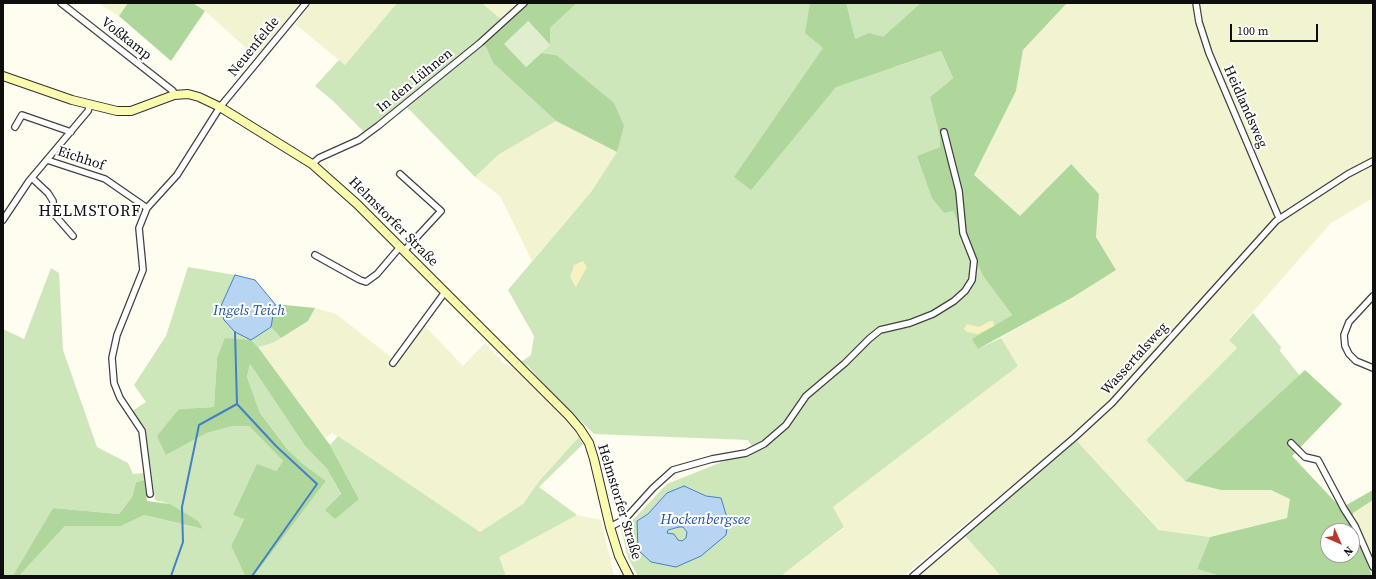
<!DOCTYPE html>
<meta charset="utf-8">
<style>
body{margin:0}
#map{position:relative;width:1376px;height:579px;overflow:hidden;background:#fefdf0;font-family:"Source Serif 4",serif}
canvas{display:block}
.frame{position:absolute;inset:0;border:4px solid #0e0e0e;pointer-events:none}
.north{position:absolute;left:1320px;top:523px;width:40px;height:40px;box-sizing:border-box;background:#fff;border:1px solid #9f9f9f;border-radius:50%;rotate:135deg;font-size:11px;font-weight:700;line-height:16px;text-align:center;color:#0e0e0e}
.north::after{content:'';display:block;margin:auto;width:14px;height:18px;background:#b7382d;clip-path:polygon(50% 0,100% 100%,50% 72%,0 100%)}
.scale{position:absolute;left:1230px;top:24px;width:88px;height:18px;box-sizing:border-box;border:2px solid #0e0e0e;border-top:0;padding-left:5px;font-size:12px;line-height:14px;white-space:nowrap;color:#0e0e0e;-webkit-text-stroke:3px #fff;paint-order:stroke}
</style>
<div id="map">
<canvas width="1376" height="579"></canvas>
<div class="frame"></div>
<div class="north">N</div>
<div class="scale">100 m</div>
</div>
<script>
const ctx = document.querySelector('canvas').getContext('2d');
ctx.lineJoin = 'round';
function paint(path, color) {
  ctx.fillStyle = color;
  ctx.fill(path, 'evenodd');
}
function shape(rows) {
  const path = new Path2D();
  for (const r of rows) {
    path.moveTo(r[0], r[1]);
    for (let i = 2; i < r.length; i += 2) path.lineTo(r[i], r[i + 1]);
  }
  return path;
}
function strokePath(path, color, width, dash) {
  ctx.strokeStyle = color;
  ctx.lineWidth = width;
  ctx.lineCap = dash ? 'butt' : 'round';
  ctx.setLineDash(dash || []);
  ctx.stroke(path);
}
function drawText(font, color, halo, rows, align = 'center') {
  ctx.font = font + ' "Source Serif 4",serif';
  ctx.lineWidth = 4;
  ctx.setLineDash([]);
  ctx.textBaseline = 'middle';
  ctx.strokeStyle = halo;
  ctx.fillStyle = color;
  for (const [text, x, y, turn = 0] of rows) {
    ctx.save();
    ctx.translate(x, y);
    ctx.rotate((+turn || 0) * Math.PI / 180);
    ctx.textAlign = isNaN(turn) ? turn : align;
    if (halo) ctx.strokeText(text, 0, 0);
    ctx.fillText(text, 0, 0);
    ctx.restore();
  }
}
paint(shape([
 [98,3,128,3,119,16],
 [193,3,301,3,256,57,205,11],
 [312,3,397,3,345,65,295,24],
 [482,3,521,3,503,21],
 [1067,3,1373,3,1373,198,1331,223,1229,339,1237,348,1146,440,1221,490,1271,490,1290,499,1287,518,1210,537,1160,530,1075,439,1111,400,1075,433,903,576,781,576,844,528,833,507,1018,366,1001,338,1116,270,1096,237,1099,194,1070,164,1020,217,973,175,1016,91,1023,50],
 [556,121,617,152,591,192,532,261,500,196,475,177,498,155],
 [315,308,336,314,396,361,424,325,463,366,485,343,503,363,515,369,563,418,579,437,540,480,523,504,480,532,332,433,325,438,258,347,273,343,308,321],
 [1373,500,1373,559,1353,513],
 [577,515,601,520,614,576,506,576,498,557],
 [964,535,1001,576,918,576]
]), '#f2f3d1');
paint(shape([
 [397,3,482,3,503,21,480,43,486,47,493,63,556,121,498,155,475,177,405,105,366,134,332,100,315,86,339,60,345,65],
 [577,3,926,3,895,67,941,51,953,78,930,97,939,133,940,147,918,156,953,210,983,276,1012,315,973,339,978,349,1001,338,1018,366,833,507,844,527,781,576,638,576,628,558,621,528,629,524,667,484,754,449,748,440,594,434,548,389,528,366,521,362,531,355,534,336,508,290,591,192,617,152,619,142,556,55,541,53,550,45,550,28],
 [684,486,706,496,721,498,701,556,690,560,637,521,648,514,667,493],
 [188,267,235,275,220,308,250,340,271,327,281,338,273,343,258,347,251,340,217,358,214,407,179,409,166,455,207,433,233,426,249,426,283,461,276,471,233,515,244,518,231,546,245,576,19,576,65,526,120,526,144,515,202,529,170,504,155,500,146,431,132,411,146,402,134,385,166,336],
 [51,268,59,273,63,350,97,447,128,463,133,474,144,473,144,480,136,482,132,497,119,514,53,508,14,576,3,576,3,329,24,339],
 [1253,313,1281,347,1280,351,1300,376,1185,481,1146,440,1237,348,1229,340],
 [250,364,305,446,327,469,341,495,359,499,330,445,338,436,480,532,523,504,540,480,579,437,583,444,539,487,577,515,499,557,506,576,254,576,326,481,303,464,291,453,260,413,247,377],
 [1075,439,1159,530,1210,537,1197,569,1220,576,1001,576,964,535],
 [679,527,683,527,687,532,686,538,682,541,678,541,667,533,668,530]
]), '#cde7bb');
paint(shape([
 [128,3,193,3,205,11,171,61,119,16],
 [521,3,577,3,550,28,550,45,528,21,526,67,541,53,556,55,614,103,624,126,617,152,556,121,493,63,486,47,480,43],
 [810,3,846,3,855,39,869,33,883,37,921,3,1067,3,1023,50,1016,91,974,175,1020,216,1071,164,1099,194,1096,237,1116,270,1073,297,978,349,972,339,1012,315,983,276,953,211,944,213,932,198,917,156,940,147,939,133,930,97,953,78,941,51,836,87,751,190,734,177,823,48,805,33],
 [275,304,315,308,308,321,281,338,271,327],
 [225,338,251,340,258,347,330,445,359,499,335,519,325,510,341,494,327,469,305,446,250,364,247,377,260,413,289,451,303,464,326,481,254,576,245,576,231,546,244,519,233,515,257,464,276,471,283,461,249,426,233,426,207,433,166,455,157,436,179,409,214,407,217,358],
 [1305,370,1342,404,1292,456,1341,508,1373,490,1373,500,1353,513,1352,523,1372,576,1220,576,1197,569,1210,537,1287,518,1290,499,1271,490,1221,490,1185,481],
 [1328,531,1352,531,1352,555,1328,555],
 [144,480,147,501,170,504,198,521,203,529,144,515,121,526,65,526,19,576,13,576,53,508,119,514,132,497,136,482]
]), '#afd79b');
paint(shape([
 [583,261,587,267,576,287,570,277,574,265],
 [990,321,993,321,994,326,978,334,967,332,964,329,967,324,979,327]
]), '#f7f2bf');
paint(shape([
 [528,21,550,45,526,67,504,44]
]), '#dfefcd');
const water = shape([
 [235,275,255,280,275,304,271,327,251,340,235,332,224,320,220,308,235,275],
 [684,486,706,496,721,498,728,521,726,535,701,556,676,567,651,562,638,550,637,521,648,514,667,493,684,486],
 [679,527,683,527,687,532,686,538,682,541,678,540,674,534,667,533,668,530,679,527]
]);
paint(water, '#b7d5f3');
strokePath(water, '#4281c6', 1);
strokePath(shape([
 [237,404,276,446,317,484,252,576],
 [171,576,183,542,182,507,199,425,237,404,235,332]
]), '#4281c6', 2);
const street = shape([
 [61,3,173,91,174,95],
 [1196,3,1199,22,1209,53,1279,218],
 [15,127,22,115,71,132],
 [47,160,105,179,147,208],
 [312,164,319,158,359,140,378,126,480,43,524,3],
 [400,174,441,211,404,251],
 [32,178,48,193,53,201,53,213,73,236],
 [3,220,29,181,88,111,90,105],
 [315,255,360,280,366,282,377,274,400,247],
 [1373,296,1349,322,1344,335,1345,346,1349,354,1356,361,1373,368],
 [393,363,445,292],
 [1291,443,1305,457,1318,460,1344,509,1355,526,1373,567],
 [150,494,142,431,120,398,114,383,112,358,117,335,143,270,139,228,147,208,177,175,220,107,306,3],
 [610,527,625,519,653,488,673,470,712,459,746,453,764,444,786,425,806,396,845,363,869,339,880,330,910,323,933,314,954,301,965,291,972,280,974,261,963,233,959,191,944,132],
 [913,576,1075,437,1112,403,1276,221,1348,174,1373,161]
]);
const secondary = shape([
 [3,76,72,100,117,111,131,111,174,95,188,94,199,97,220,107,312,164,357,204,569,416,580,429,589,443,594,459,610,527,619,556,629,576]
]);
strokePath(street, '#414141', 8);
strokePath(secondary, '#303030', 10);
strokePath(street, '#fff', 5.5);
strokePath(secondary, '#fafbaf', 8);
drawText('14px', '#0e0e0e', '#fff', [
 ["Voßkamp",126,39,38],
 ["Neuenfelde",254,47,-51],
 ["In den Lühnen",415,81,-39],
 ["Heidlandsweg",1245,107,66],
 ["Eichhof",81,159,18],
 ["Helmstorfer Straße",393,222,45],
 ["Wassertalsweg",1135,359,-48],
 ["Helmstorfer Straße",619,502,73]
]);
drawText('italic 15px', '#1e549a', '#fff', [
 ["Ingels Teich",249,311],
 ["Hockenbergsee",705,520]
]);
ctx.letterSpacing = '1px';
drawText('16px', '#0e0e0e', '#fff', [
 ["HELMSTORF",90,212]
]);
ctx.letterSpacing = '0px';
</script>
